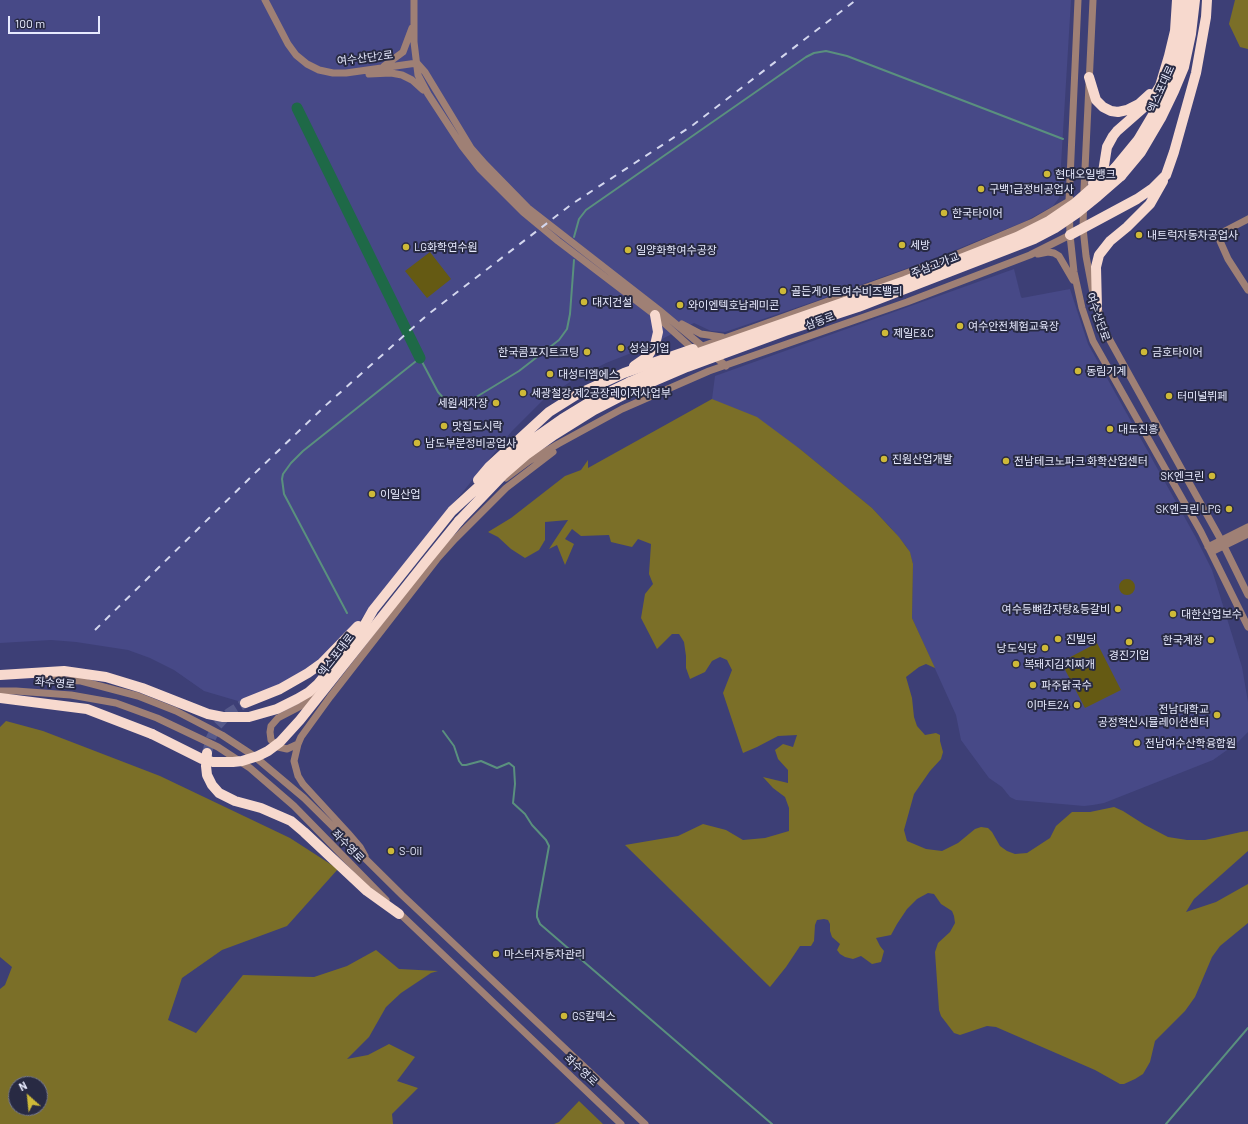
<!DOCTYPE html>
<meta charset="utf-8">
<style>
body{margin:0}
#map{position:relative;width:1248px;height:1124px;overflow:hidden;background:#3d3f76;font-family:Barlow,sans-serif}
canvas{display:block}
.north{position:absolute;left:8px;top:1076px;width:40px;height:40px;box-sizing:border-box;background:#282a43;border:1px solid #74778e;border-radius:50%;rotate:333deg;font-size:11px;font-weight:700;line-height:16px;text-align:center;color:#e7eafe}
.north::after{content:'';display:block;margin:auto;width:14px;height:18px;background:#ceb938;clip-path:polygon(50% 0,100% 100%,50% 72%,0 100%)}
.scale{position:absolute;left:8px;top:16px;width:92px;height:18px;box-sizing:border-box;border:2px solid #e7eafe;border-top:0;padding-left:5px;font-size:12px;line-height:14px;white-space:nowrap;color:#e7eafe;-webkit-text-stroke:3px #282a43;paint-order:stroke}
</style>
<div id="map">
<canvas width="1248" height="1124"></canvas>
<div class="north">N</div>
<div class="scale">100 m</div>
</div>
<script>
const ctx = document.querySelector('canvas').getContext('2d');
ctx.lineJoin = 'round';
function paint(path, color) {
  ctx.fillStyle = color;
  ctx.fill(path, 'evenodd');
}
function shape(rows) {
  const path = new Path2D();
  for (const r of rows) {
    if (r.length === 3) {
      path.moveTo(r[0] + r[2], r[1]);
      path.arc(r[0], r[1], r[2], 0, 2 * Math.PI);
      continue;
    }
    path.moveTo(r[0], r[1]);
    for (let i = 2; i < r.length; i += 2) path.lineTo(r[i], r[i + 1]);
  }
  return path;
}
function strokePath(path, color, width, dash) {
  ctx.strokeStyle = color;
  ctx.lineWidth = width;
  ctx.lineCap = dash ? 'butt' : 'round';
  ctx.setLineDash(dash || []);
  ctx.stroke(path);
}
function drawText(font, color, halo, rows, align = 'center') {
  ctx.font = font + ' Barlow,"Noto Sans KR",sans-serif';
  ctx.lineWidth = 4;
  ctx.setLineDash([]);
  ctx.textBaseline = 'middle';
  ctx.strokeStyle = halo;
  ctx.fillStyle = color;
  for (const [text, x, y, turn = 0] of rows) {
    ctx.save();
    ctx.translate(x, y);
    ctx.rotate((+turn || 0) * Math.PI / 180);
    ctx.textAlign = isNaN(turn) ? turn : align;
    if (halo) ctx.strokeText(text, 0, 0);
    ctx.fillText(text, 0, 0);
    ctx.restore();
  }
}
paint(shape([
 [0,0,1071,0,1059,198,1053,206,1026,221,938,257,813,302,725,332,711,331,694,323,644,348,606,363,573,380,543,400,512,431,378,597,347,637,322,663,249,701,238,701,204,691,174,670,150,658,128,650,76,642,51,640,0,643],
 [1014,269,1021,297,1022,298,1070,289,1088,344,1195,536,1212,570,1242,667,1248,702,1248,732,1237,743,1213,760,1104,803,1093,805,1084,806,1016,800,1010,797,1002,787,989,778,961,740,956,715,912,618,913,564,910,553,906,546,891,528,872,508,800,449,712,399,715,376]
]), '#474987');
paint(shape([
 [430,252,451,279,427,298,405,271],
 [1127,587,8],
 [1097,643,1121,690,1085,708,1061,662]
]), '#655a13');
paint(shape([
 [1235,0,1248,0,1248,49,1240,47,1229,24],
 [712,399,757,417,800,449,872,508,899,537,910,552,913,564,912,618,935,668,926,664,919,667,906,677,912,698,914,717,917,726,925,735,936,733,940,735,940,741,943,752,941,759,930,771,914,794,904,830,907,841,926,849,942,851,958,843,975,829,981,827,988,828,992,832,1000,846,1007,851,1015,854,1027,853,1050,838,1056,826,1072,812,1090,812,1114,807,1123,811,1145,825,1168,837,1187,840,1205,840,1241,832,1248,831,1248,851,1194,899,1186,912,1216,902,1248,884,1248,923,1220,946,1212,957,1195,997,1185,1011,1155,1041,1150,1062,1143,1074,1135,1079,1124,1084,1120,1084,1095,1070,996,1027,987,1026,960,1035,954,1033,941,1016,939,1010,935,952,938,943,950,932,955,923,954,916,952,911,941,904,934,894,928,893,917,899,907,909,897,924,891,935,876,938,880,946,884,951,881,962,872,964,861,956,853,959,845,957,840,954,837,950,840,944,832,937,830,931,830,924,828,920,824,919,817,920,815,925,814,941,811,946,800,946,786,967,770,987,625,845,678,836,703,824,726,830,743,840,765,838,789,831,789,808,785,797,773,788,763,777,788,783,788,770,778,759,775,750,783,744,793,747,797,735,778,736,757,747,743,753,723,693,732,670,727,660,720,657,712,661,705,672,690,679,686,668,686,656,684,642,679,634,672,634,657,649,641,618,645,594,653,584,649,574,651,544,638,539,632,547,611,542,609,535,581,536,572,529,565,539,574,544,565,565,557,545,549,549,568,520,545,522,545,540,539,550,525,558,511,549,498,537,488,532,511,518,565,476,581,470,588,460,588,468],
 [6,721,43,731,160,776,290,838,338,869,287,926,222,950,182,978,168,1020,196,1033,243,975,314,977,347,966,376,950,399,969,438,971,431,973,401,993,386,1007,369,1037,347,1059,368,1055,389,1044,415,1057,397,1081,418,1088,392,1114,393,1124,0,1124,0,989,5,985,12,967,0,957,0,727],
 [16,1084,40,1084,40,1108,16,1108],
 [579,1101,603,1124,554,1124,559,1122]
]), '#7b6f28');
strokePath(shape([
 [574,237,579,219,586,210,806,57,814,53,826,51,847,56,1063,139],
 [347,613,284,494,282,479,283,474,291,463,303,451,420,358,438,392,446,401,450,404,458,405,468,402,519,371,559,340,567,329,570,314,574,260],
 [443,731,454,746,459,761,462,765,466,765,481,761,497,768,509,763,514,767,515,784,513,803,525,814,532,825,546,840,549,846,537,912,537,917,540,924,772,1124],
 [1166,1124,1248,1028]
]), '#5a907e', 2);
strokePath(shape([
 [297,108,420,358]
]), '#1e6947', 11);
strokePath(shape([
 [207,753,211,738,217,726,229,713,245,703]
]), '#56598a', 10, [10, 5]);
strokePath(shape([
 [265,0,288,44,296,55,307,64,319,70,333,73,346,73,417,63],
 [414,0,414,42,418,75,428,94,462,146,480,169,523,212,558,241,655,315,695,351],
 [1078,0,1069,201,1070,235,1074,272,1082,308,1093,341,1201,532,1248,627],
 [1093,0,1084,190,1083,228,1086,256,1093,293],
 [417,63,425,72,471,148,485,164,528,208,659,310,726,366],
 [384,66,403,52,412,28],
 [369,74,391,73,402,75,412,80,423,90],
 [1248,219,1223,232,1220,237,1220,241,1228,259,1248,290],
 [1038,254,1048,252,1054,253,1059,256,1073,280],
 [1096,303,1107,335,1221,540,1248,595],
 [682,324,701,334,722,337],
 [700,347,948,258,1033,222,1071,200],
 [506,478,529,461,558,444,622,409,709,371,907,302,1030,255,1070,235],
 [1208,547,1248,527],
 [1211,552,1248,534],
 [41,675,64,680,81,681,138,696,176,711,222,735,254,756,304,798,402,895,645,1124],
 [0,691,16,691,71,695,116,703,157,718,218,747,250,768,294,806,386,900],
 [298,744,287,749,278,747,271,740,270,732,271,726,278,718,303,705,314,695],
 [365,856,360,847,348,833,303,784,298,776,294,761,298,744,301,737,330,697,437,559,455,539,506,488,553,452],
 [396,910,621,1124]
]), '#9f8075', 7);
strokePath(shape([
 [1089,77,1096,100,1103,107,1111,111,1118,112,1127,110,1139,104,1150,94],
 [1115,168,1138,140,1154,113,1166,86,1176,60,1182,33,1186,0],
 [1121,176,1141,152,1161,118,1174,91,1184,67,1191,34,1195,0],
 [1093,183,1103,172,1107,147,1113,136,1117,131,1150,102,1160,86,1169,56,1175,31,1177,0],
 [1070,235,1137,199,1153,188,1166,175,1174,152,1196,73,1206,17,1207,0],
 [1097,308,1096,267,1099,255,1110,241,1127,227,1150,204,1163,181],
 [634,366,647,357,655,345,658,332,655,315],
 [478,480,489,467,549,412,576,395,624,373,693,349],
 [459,521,503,475,526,455,554,435,594,410,631,391],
 [0,675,64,671,106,677,142,688,208,714,223,717,249,717,277,709,297,699,309,692,318,684,360,633,373,610,452,511,522,447,562,419,593,400,630,382],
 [0,698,87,709,152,734],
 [245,703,280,689,308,673,322,663,358,626],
 [207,753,206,766,207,775,212,785,219,793,235,801,261,808,291,821,304,832,367,891,399,914]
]), '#f7d9ce', 10);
strokePath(shape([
 [95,630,254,474,325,406,426,316,572,204,693,125,856,0]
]), '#d3d6ee', 2, [7, 7]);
strokePath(shape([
 [630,382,684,358,905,281,1017,237,1049,221,1074,204,1115,168],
 [631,391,687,367,785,331,858,307,1034,239,1055,228,1077,213,1098,196,1121,176],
 [152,734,202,759,213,762,233,762,242,761,258,756,268,751,280,742,300,720,424,564,459,521]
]), '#f7d9ce', 10);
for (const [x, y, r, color] of [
 [1047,174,4,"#ceb938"],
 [981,189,4,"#ceb938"],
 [944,213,4,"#ceb938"],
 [1139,235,4,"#ceb938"],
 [902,245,4,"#ceb938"],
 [406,247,4,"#ceb938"],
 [628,250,4,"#ceb938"],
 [783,291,4,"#ceb938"],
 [584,302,4,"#ceb938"],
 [680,305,4,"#ceb938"],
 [960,326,4,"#ceb938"],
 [885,333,4,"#ceb938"],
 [621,348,4,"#ceb938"],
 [587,352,4,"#ceb938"],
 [1144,352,4,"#ceb938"],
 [1078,371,4,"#ceb938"],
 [550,374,4,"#ceb938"],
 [523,393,4,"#ceb938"],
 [1169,396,4,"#ceb938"],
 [496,403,4,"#ceb938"],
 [444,426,4,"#ceb938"],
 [1110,429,4,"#ceb938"],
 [417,443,4,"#ceb938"],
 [884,459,4,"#ceb938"],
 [1006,461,4,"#ceb938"],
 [1212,476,4,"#ceb938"],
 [372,494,4,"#ceb938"],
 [1229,509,4,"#ceb938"],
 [1118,609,4,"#ceb938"],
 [1173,614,4,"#ceb938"],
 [1058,639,4,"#ceb938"],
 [1211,640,4,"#ceb938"],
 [1129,642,4,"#ceb938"],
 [1045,648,4,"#ceb938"],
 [1016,664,4,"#ceb938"],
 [1033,685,4,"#ceb938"],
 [1077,705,4,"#ceb938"],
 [1217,715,4,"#ceb938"],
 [1137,743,4,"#ceb938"],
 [391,851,4,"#ceb938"],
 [496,954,4,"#ceb938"],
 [564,1016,4,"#ceb938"]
]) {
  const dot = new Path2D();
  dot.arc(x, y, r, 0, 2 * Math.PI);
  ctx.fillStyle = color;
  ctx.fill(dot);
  strokePath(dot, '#282a43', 1.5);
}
drawText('11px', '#e7eafe', '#282a43', [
 ["여수산단2로",365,58,-7],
 ["엑스포대로",1161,89,-66],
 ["주삼고가교",935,265,-21],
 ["여수산단로",1098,317,71],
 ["삼동로",820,321,-20],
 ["엑스포대로",336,655,-52],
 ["좌수영로",55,683,5],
 ["좌수영로",348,846,46],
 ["좌수영로",581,1070,43]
]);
drawText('11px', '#e7eafe', '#282a43', [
 ["현대오일뱅크",1055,174],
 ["구백1급정비공업사",989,189],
 ["한국타이어",952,213],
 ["내트럭자동차공업사",1147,235],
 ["세방",910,245],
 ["LG화학연수원",414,247],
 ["일양화학여수공장",636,250],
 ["골든게이트여수비즈밸리",791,291],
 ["대지건설",592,302],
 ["와이엔텍호남레미콘",688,305],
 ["여수안전체험교육장",968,326],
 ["제일E&C",893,333],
 ["성실기업",629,348],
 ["한국콤포지트코팅",579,352,"right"],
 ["금호타이어",1152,352],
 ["동림기계",1086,371],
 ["대성티엠에스",558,374],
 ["세광철강 제2공장레이저사업부",531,393],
 ["터미널뷔페",1177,396],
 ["세원세차장",488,403,"right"],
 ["맛집도시락",452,426],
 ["대도진흥",1118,429],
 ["남도부분정비공업사",425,443],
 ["진원산업개발",892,459],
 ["전남테크노파크 화학산업센터",1014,461],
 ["SK엔크린",1204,476,"right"],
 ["이일산업",380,494],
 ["SK엔크린 LPG",1221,509,"right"],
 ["여수등뼈감자탕&등갈비",1110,609,"right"],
 ["대한산업보수",1181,614],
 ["진빌딩",1066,639],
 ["한국계장",1203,640,"right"],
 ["낭도식당",1037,648,"right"],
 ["경진기업",1129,655,"center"],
 ["복돼지김치찌개",1024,664],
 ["파주닭국수",1041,685],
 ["이마트24",1069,705,"right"],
 ["전남대학교",1209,709,"right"],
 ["공정혁신시뮬레이션센터",1209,722,"right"],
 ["전남여수산학융합원",1145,743],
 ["S-Oil",399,851],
 ["마스터자동차관리",504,954],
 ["GS칼텍스",572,1016]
], 'left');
</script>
